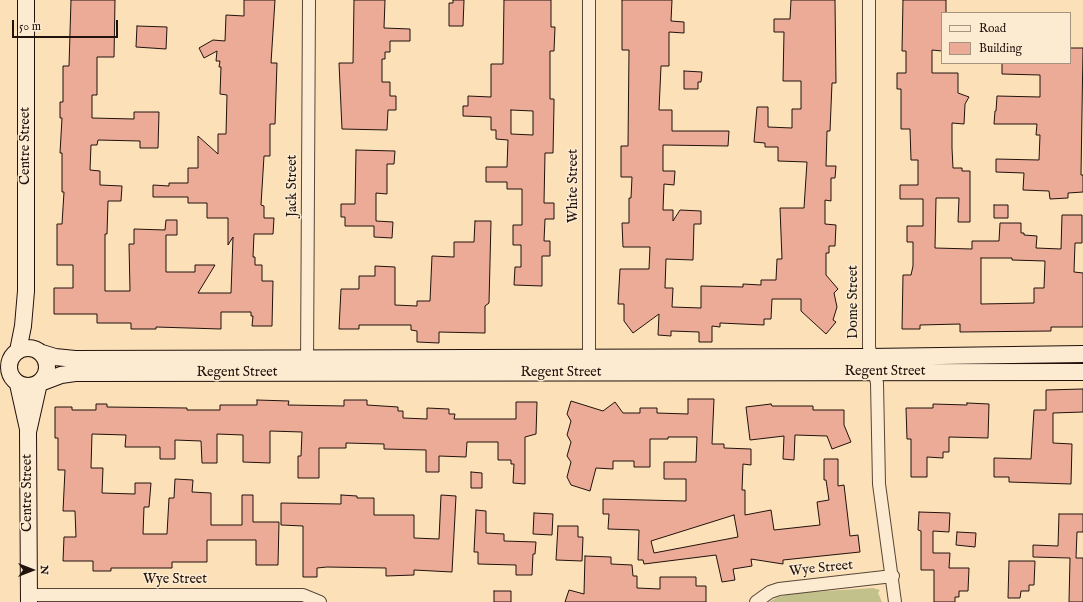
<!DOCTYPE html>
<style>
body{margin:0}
#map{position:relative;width:1083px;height:602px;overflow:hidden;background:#fbe0b8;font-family:"IM FELL English",serif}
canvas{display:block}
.legend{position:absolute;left:941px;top:12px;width:130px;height:52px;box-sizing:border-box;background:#fcebd1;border:1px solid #a49482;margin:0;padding:5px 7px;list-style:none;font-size:12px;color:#21120c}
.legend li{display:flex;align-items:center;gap:8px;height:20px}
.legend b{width:20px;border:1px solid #a49482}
.north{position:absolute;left:12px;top:550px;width:40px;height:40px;-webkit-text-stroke:3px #fcebd1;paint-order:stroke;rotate:90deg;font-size:11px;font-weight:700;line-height:16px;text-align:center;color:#21120c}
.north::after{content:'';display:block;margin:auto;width:14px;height:18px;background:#21120c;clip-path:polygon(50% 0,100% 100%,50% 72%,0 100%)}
.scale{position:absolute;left:12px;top:20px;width:106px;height:18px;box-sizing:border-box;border:2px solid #21120c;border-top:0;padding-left:5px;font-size:12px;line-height:14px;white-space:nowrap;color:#21120c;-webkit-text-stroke:3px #fcebd1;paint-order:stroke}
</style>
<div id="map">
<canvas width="1083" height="602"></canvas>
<ul class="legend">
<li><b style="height:5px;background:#fcebd1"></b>Road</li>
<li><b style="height:11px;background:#ebab97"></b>Building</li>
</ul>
<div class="north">N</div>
<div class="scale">50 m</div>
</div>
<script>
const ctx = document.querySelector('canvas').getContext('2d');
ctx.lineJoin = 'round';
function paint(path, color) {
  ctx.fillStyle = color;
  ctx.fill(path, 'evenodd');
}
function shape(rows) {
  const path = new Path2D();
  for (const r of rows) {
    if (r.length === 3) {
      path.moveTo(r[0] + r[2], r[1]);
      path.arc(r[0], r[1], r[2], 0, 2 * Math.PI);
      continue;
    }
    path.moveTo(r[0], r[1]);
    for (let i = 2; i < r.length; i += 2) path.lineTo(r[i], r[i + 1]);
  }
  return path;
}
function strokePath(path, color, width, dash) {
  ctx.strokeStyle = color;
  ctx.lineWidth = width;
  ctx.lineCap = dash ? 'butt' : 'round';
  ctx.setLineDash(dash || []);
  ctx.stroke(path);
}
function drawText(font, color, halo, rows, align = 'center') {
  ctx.font = font + ' "IM FELL English",serif';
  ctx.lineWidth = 3;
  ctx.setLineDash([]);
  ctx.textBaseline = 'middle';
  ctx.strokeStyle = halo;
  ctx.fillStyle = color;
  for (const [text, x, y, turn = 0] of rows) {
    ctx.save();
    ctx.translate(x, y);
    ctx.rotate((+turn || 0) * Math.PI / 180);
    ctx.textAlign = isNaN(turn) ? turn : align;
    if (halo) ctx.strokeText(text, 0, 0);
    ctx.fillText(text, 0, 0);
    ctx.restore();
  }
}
paint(shape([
 [873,588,880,590,878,593,882,602,769,602,778,597,795,593]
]), '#c2c18c');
const building = shape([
 [71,0,115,0,114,57,97,57,97,95,92,95,92,118,134,119,134,112,159,112,158,148,140,148,140,141,98,140,97,145,91,145,90,170,100,171,100,185,122,186,121,201,108,201,107,234,105,234,105,291,130,291,129,244,134,244,134,229,165,230,166,220,177,220,177,235,166,235,166,272,195,272,195,265,215,265,198,293,231,293,233,237,228,245,228,218,207,218,207,203,188,203,188,197,153,197,153,185,169,186,169,183,188,183,188,168,198,168,198,136,218,154,218,134,226,134,227,95,220,94,221,67,219,67,220,61,216,61,217,51,204,58,199,48,213,40,225,41,226,15,244,16,244,0,275,0,271,63,277,63,275,124,270,124,270,156,264,156,261,205,264,206,264,218,274,218,273,234,254,234,253,257,255,257,255,265,262,265,262,281,273,281,272,326,252,326,253,316,251,316,251,312,221,312,221,329,156,327,156,329,131,329,131,323,97,323,97,314,54,314,54,288,73,288,73,265,57,265,57,224,62,224,64,192,62,192,62,153,60,153,62,118,60,118,60,102,63,102,63,66,69,66,71,0],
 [354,0,385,0,384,28,410,29,410,41,390,41,390,52,385,52,385,59,382,59,382,82,390,82,390,96,396,96,396,110,388,110,387,130,342,129,339,63,353,63,354,0],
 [453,0,464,0,463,26,449,26,449,3,453,3,453,0],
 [504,0,551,0,551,27,555,27,554,51,550,51,550,99,554,99,554,104,553,153,545,153,544,203,554,203,554,219,545,219,544,241,550,241,550,256,542,256,542,286,514,285,515,267,521,267,521,245,513,245,513,225,522,225,522,189,507,189,507,182,486,182,486,167,507,167,508,140,496,139,496,130,491,130,491,117,463,116,463,106,468,106,468,96,491,97,491,64,503,64,504,0],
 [511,110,533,111,533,135,511,134,511,110],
 [622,0,672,0,671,21,684,22,684,33,669,32,669,66,661,66,659,110,672,110,672,131,729,131,728,146,663,145,663,171,675,171,674,185,664,184,663,210,673,210,673,221,680,210,701,211,701,224,694,224,693,260,666,259,665,288,673,288,672,307,701,308,701,286,743,287,743,284,761,285,761,280,776,280,777,259,782,259,780,208,804,208,807,162,778,161,778,147,765,147,765,143,754,142,757,107,768,107,768,127,792,128,792,109,801,109,801,81,783,81,784,32,774,32,774,19,790,19,791,0,835,0,836,83,832,83,830,131,827,131,826,166,836,166,835,178,831,178,831,201,825,200,825,224,836,225,835,246,829,246,829,253,826,253,826,275,838,289,834,293,837,307,833,320,836,322,826,334,801,311,801,299,772,299,771,319,764,319,764,325,720,323,720,327,712,326,712,342,699,342,699,332,671,331,671,336,658,335,659,314,633,333,624,321,624,304,618,304,620,269,649,269,650,247,623,247,622,223,629,223,629,198,631,198,632,177,621,177,621,146,628,146,629,50,622,50,622,0],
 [903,0,946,0,946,13,942,13,942,51,932,50,932,73,958,73,958,93,969,97,965,104,964,124,952,123,952,148,953,168,962,168,962,171,970,171,970,222,958,222,959,198,936,198,935,248,972,249,972,241,999,241,1000,223,1021,223,1021,233,1024,233,1024,235,1037,236,1036,248,1061,249,1062,215,1082,215,1082,243,1075,243,1074,272,1083,273,1083,327,1051,327,1051,331,960,332,960,324,920,325,920,329,902,329,903,275,911,275,913,266,913,242,907,242,907,226,923,226,923,199,900,199,900,185,918,185,918,160,911,160,910,129,901,129,901,89,897,89,897,73,906,73,906,51,902,51,903,0],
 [981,258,1012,258,1012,260,1045,261,1044,288,1034,288,1034,303,981,304,981,258],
 [137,26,167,27,166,49,136,47,137,26],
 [1070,48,1083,48,1081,175,1083,175,1083,192,1068,193,1068,198,1050,199,1049,191,1023,190,1024,173,996,172,996,159,1039,160,1040,135,1036,135,1037,124,994,124,995,111,996,111,997,96,1040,97,1040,75,1002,74,1002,63,1070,63,1070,48],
 [684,71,702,72,701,82,698,82,698,89,684,89,684,71],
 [356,150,395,151,394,164,387,164,387,194,376,193,376,221,393,222,392,238,374,237,374,226,345,226,345,217,341,217,341,204,355,204,356,150],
 [994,205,1008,205,1008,218,994,218,994,205],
 [475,221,491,221,489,303,485,306,485,333,439,332,439,343,417,342,417,331,411,330,411,325,359,325,359,329,339,329,341,289,359,289,359,276,375,276,375,266,395,267,395,305,417,306,417,301,430,301,432,256,454,257,454,242,474,242,475,221],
 [1083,389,1083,412,1053,413,1053,443,1072,444,1071,484,1009,482,1009,477,994,477,994,458,1031,459,1034,410,1046,410,1046,390,1083,389],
 [688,399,714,399,712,444,724,444,724,448,751,449,751,465,743,464,742,490,745,490,745,515,771,510,774,530,820,525,817,502,829,500,826,480,824,480,824,459,838,459,838,486,844,485,850,536,858,535,860,552,783,560,783,564,751,559,752,566,733,569,735,580,722,582,716,555,644,564,643,560,638,560,639,530,608,529,609,514,603,514,603,499,686,501,686,479,664,479,664,462,696,462,697,437,668,437,668,439,650,439,650,467,634,467,634,461,613,461,613,469,596,468,590,491,571,485,567,477,571,462,567,456,571,442,567,435,571,421,567,414,571,401,603,411,615,402,623,413,640,413,640,408,657,408,657,413,688,414,688,399],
 [734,515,738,537,654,553,651,541,734,515],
 [257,400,289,401,288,405,344,406,344,400,367,400,367,405,398,407,398,411,403,411,403,418,427,419,427,408,449,409,449,414,455,414,454,419,516,419,516,402,537,402,536,434,525,437,525,484,513,483,514,464,511,464,511,460,498,460,498,442,467,442,466,457,439,456,439,472,426,472,426,450,384,449,384,444,346,443,346,448,319,448,319,478,298,478,298,456,301,456,302,432,270,431,270,463,243,462,243,435,217,434,217,463,202,463,201,441,175,440,175,459,160,459,160,447,125,447,126,435,92,434,91,468,103,468,102,493,135,494,135,483,151,483,149,507,144,507,143,534,167,534,169,498,174,498,175,479,193,480,192,492,211,493,211,525,242,525,242,495,253,495,253,522,279,522,278,565,256,565,256,540,207,540,207,562,172,562,172,568,111,568,111,571,93,571,93,561,63,561,64,537,76,537,75,511,63,511,65,470,58,470,58,438,55,438,55,407,72,407,72,410,96,410,96,404,107,404,107,407,187,408,187,410,220,410,220,405,257,405,257,400],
 [967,403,989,404,988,438,949,437,949,452,943,452,943,458,927,457,927,477,911,477,911,439,907,439,906,408,933,408,933,404,967,405,967,403],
 [771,404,772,406,813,406,813,410,844,410,844,425,851,442,832,449,827,436,795,435,794,460,783,459,784,436,750,440,746,407,771,404],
 [471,472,482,473,482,488,471,488,471,472],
 [341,495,357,496,357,498,374,498,374,515,414,515,414,538,439,539,441,495,456,496,452,572,414,570,414,575,386,576,386,568,327,567,317,568,317,577,303,577,303,526,281,525,281,503,341,504,341,495],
 [476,510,486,511,486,533,504,534,504,541,536,542,535,554,533,554,532,575,516,575,516,565,478,564,478,552,474,552,476,510],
 [919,512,950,513,949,532,933,531,933,553,950,553,949,568,969,568,968,591,959,591,959,597,955,597,955,602,934,602,934,570,921,570,921,531,918,530,919,512],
 [534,513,553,514,552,535,533,534,534,513],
 [1059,514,1083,514,1083,532,1077,532,1076,558,1083,558,1083,602,1069,602,1070,558,1033,557,1033,545,1058,546,1059,514],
 [558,526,578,526,578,537,583,537,582,561,556,560,558,526],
 [957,532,976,533,975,547,956,545,957,532],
 [585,556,611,557,611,564,632,565,633,576,637,576,637,588,660,589,660,577,696,577,696,586,706,586,706,602,565,602,569,590,584,594,585,556],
 [1009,561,1035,561,1034,585,1029,585,1029,591,1021,591,1020,598,1008,598,1009,561],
 [494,591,511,591,511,602,494,602,494,591]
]);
paint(building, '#ebab97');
strokePath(building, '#21120c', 1);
const street = shape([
 [589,0,589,365],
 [869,0,869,347,877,383,879,484,895,602],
 [307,367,309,0],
 [29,595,303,595,320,602],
 [756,602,770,592,779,589,893,576]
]);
const secondary = shape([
 [28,367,19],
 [18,351,23,326,26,291,26,0],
 [42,353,55,357,75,359,870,357,1083,354],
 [40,383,61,375,75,373,1083,372],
 [18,384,28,429],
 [29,602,28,432,39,383]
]);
strokePath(street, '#584637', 14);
strokePath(secondary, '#21120c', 18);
strokePath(street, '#fcebd1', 12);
strokePath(secondary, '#fcebd1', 16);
drawText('14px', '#21120c', '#fcebd1', [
 ["Centre Street",26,146,-90],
 ["Jack Street",293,186,-90],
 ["White Street",574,186,-90],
 ["Dome Street",854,302,-90],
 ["Regent Street",885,372],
 ["Regent Street",237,373],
 ["Regent Street",561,373],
 ["Centre Street",28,493,-90],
 ["Wye Street",821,569,-6],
 ["Wye Street",175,580]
]);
</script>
